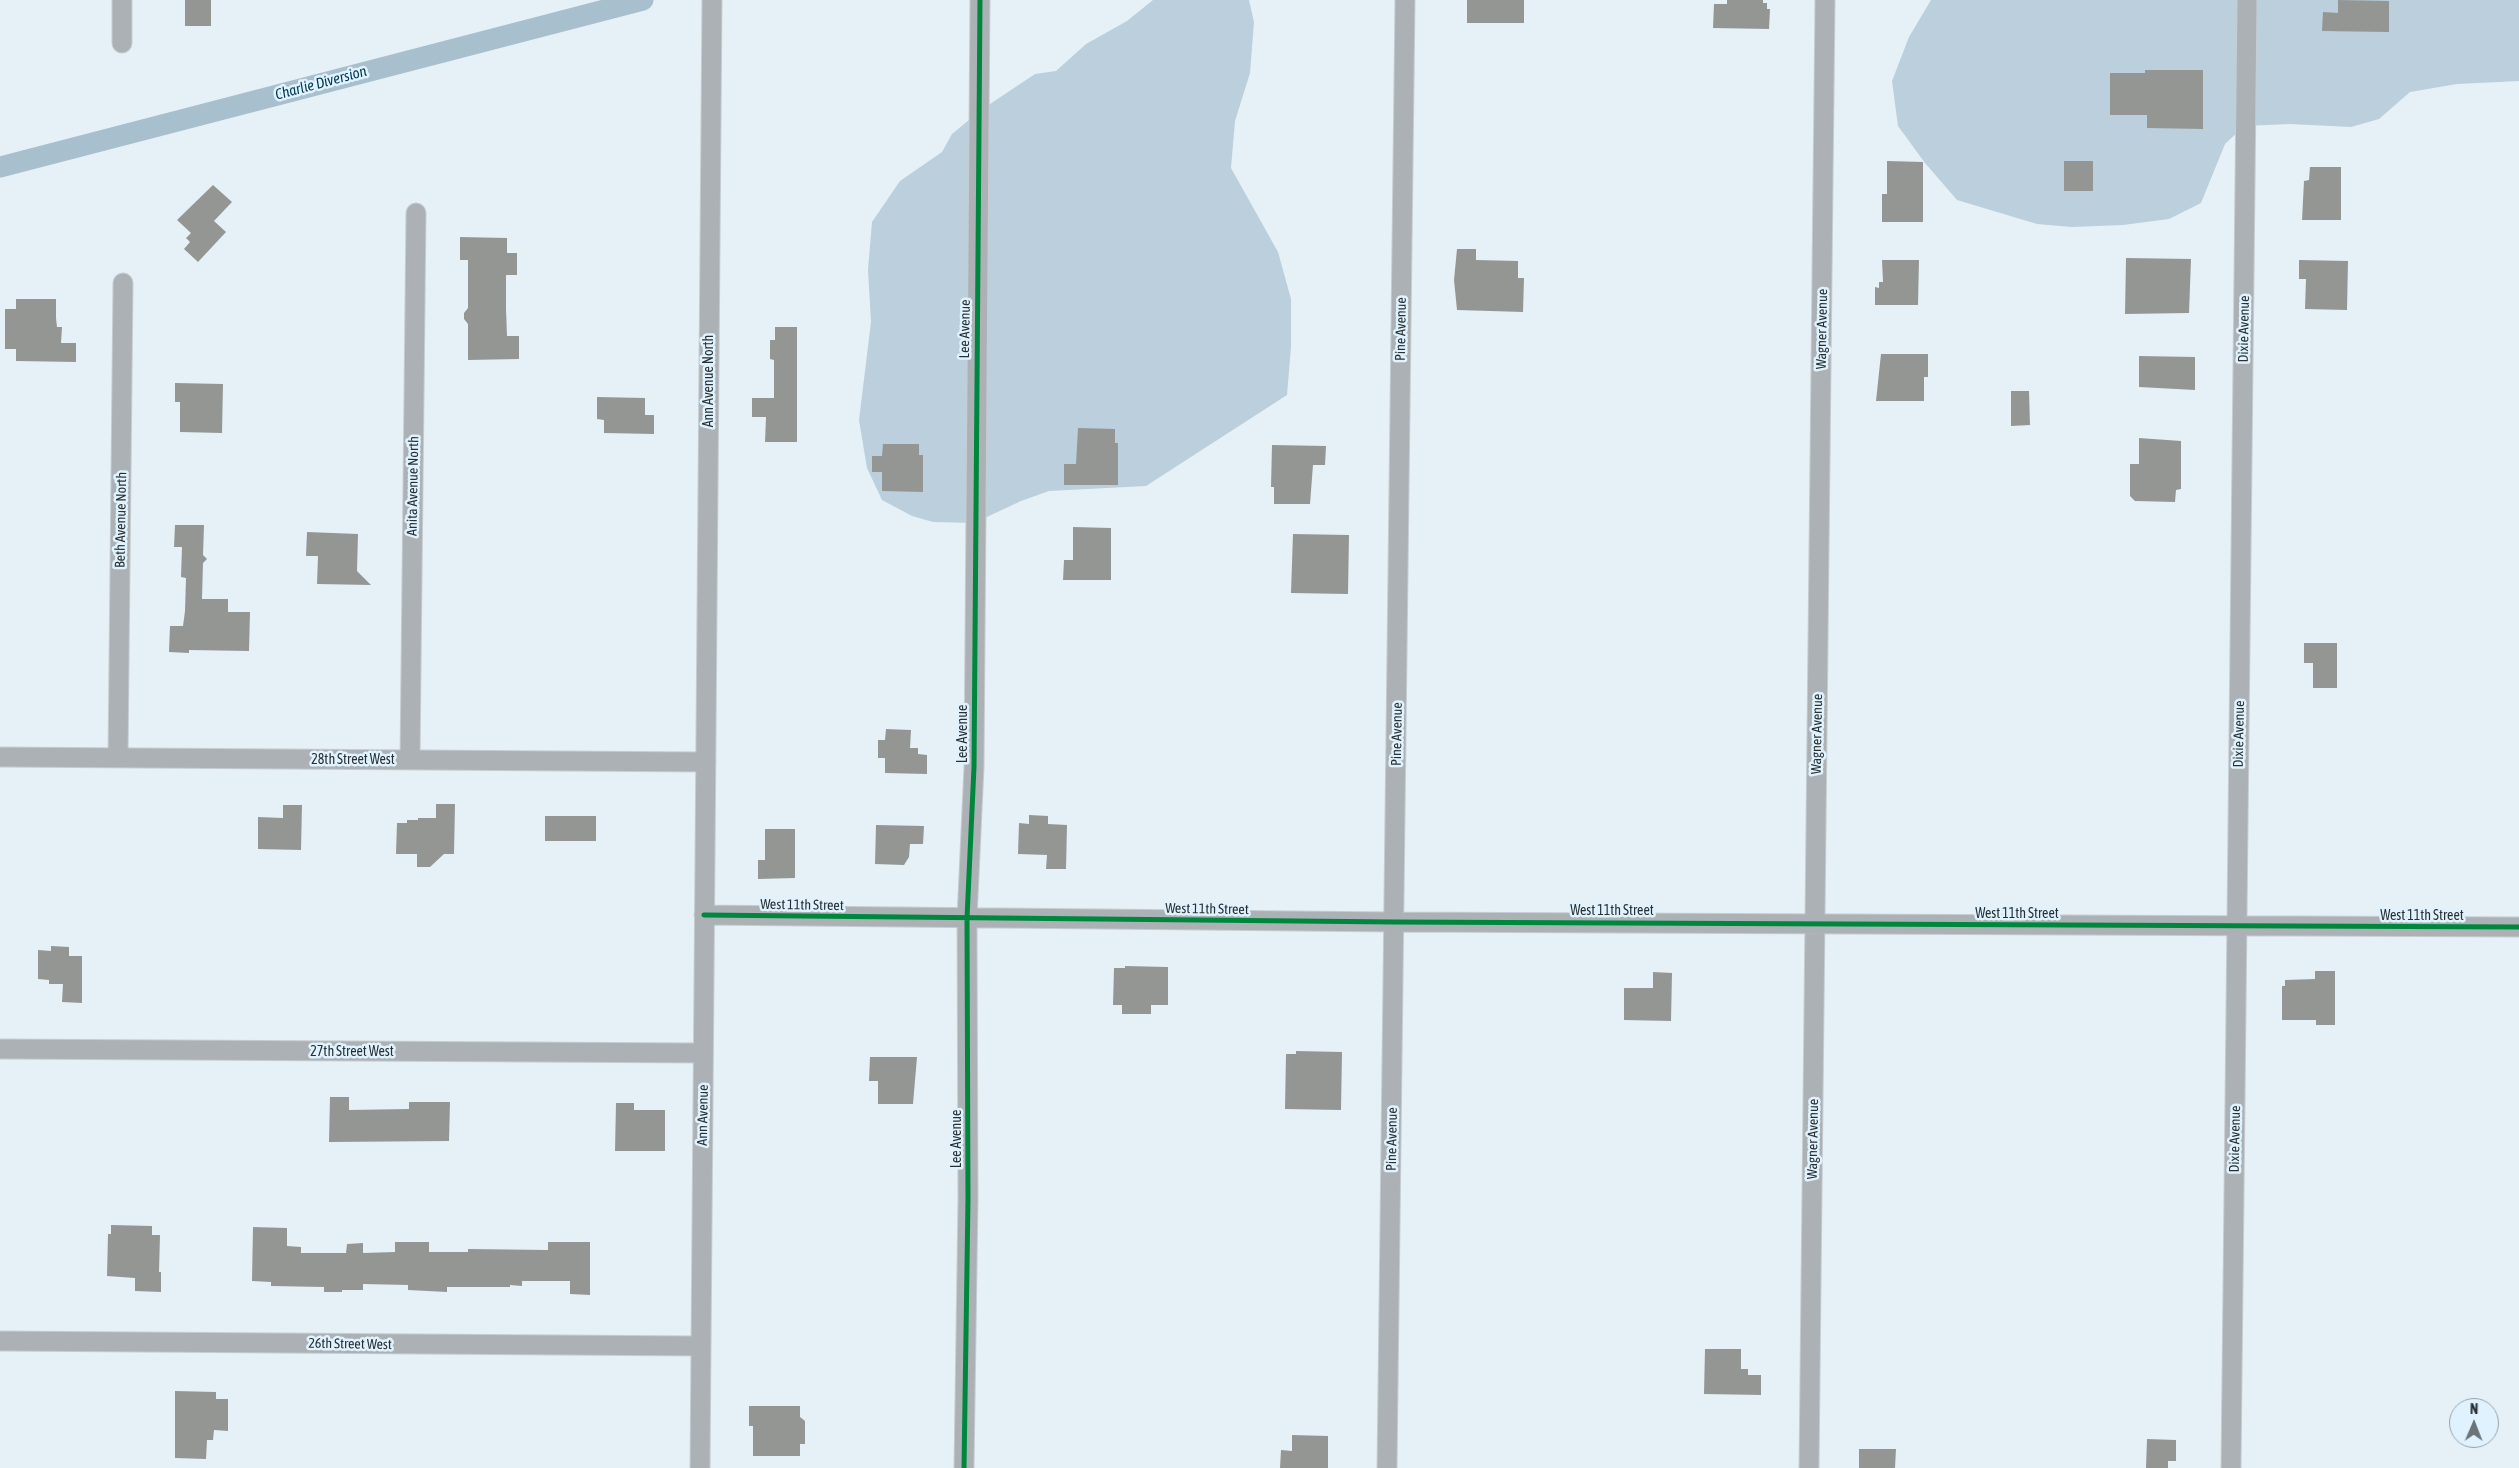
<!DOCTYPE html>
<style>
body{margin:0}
#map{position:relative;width:2519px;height:1468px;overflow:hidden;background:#e6f1f7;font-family:"Asap Condensed",sans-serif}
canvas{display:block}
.north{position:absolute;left:2449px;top:1398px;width:50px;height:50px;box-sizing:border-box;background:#e0f2fd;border:1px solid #97a4ad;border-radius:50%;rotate:1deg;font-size:14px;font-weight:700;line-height:20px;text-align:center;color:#293034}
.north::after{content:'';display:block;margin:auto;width:18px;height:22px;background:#6b7478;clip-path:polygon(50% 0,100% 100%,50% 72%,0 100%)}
</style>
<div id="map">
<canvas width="2519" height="1468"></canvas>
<div class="north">N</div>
</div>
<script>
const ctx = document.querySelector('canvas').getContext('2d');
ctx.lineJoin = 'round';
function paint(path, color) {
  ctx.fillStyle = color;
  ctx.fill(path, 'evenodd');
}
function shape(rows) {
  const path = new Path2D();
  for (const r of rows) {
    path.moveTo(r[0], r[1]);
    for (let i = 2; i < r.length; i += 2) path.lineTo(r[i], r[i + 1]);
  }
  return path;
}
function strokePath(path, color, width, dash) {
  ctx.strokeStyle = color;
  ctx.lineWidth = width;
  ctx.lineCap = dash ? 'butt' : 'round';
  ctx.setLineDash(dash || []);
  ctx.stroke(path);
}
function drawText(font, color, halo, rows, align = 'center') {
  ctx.font = font + ' "Asap Condensed",sans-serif';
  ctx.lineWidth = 5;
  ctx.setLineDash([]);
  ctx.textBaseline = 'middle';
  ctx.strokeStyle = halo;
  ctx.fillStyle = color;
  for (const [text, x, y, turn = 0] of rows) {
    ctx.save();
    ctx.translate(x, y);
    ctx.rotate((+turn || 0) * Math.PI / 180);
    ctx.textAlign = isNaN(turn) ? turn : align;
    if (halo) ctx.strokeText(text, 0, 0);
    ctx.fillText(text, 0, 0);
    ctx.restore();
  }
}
paint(shape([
 [1153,0,1249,0,1254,22,1250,73,1235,121,1231,168,1278,252,1291,299,1291,347,1287,395,1146,486,1049,491,1021,501,974,523,933,522,912,516,882,500,867,468,859,420,871,322,868,270,872,222,900,181,942,152,952,134,981,110,1035,74,1056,71,1086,44,1127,21],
 [1931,0,2519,0,2519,81,2457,84,2410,92,2379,119,2351,127,2290,124,2244,126,2225,144,2201,203,2169,219,2123,225,2072,227,2037,224,1957,200,1925,163,1898,126,1892,81,1909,37]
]), '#bbcfdc');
strokePath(shape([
 [0,167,643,0]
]), '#a8bfce', 21);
paint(shape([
 [185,0,211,0,211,26,185,26],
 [1467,0,1524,0,1524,23,1467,23],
 [1727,0,1763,0,1763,3,1767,3,1767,9,1770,9,1769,29,1713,28,1714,4,1727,4],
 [2338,0,2389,1,2389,32,2322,31,2323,12,2338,13],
 [2145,70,2203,70,2203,129,2147,128,2147,115,2110,115,2110,73,2145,73],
 [1887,161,1923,162,1923,222,1882,222,1882,194,1887,194],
 [2064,161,2093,161,2093,191,2064,191],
 [2310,167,2341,167,2341,220,2302,220,2304,181,2309,180],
 [213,185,232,202,214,221,226,232,198,262,184,249,190,242,186,238,191,233,177,220],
 [460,237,507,238,507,253,517,253,517,275,506,275,506,309,507,336,519,336,519,359,468,360,468,324,464,319,464,313,468,308,468,260,460,260],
 [1457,249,1476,249,1476,260,1518,261,1518,278,1524,278,1523,312,1457,310,1454,280],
 [2126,258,2191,259,2189,313,2125,314],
 [1882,260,1919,260,1918,305,1875,305,1875,287,1879,288,1879,282,1883,282],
 [2299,260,2348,261,2347,310,2305,309,2306,279,2299,279],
 [16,299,56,299,56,318,57,327,62,327,61,343,76,343,76,362,16,361,16,349,5,349,5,309,16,309],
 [775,327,797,327,797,442,765,442,766,417,752,417,752,398,774,398,774,360,770,359,770,340,775,340],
 [1881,354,1928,354,1928,377,1924,377,1924,401,1876,401],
 [2139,356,2195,357,2195,390,2139,387],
 [175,383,223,384,222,433,180,432,180,402,175,402],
 [2011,391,2029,391,2030,425,2011,426],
 [597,397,645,398,645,415,654,415,654,434,604,433,604,420,597,419],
 [1078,428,1115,429,1115,443,1118,443,1118,485,1064,485,1064,464,1076,464],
 [2139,438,2181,441,2181,489,2176,490,2175,502,2135,501,2130,496,2130,464,2139,464],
 [883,444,919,444,919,455,923,455,923,492,882,491,882,472,872,472,872,456,882,456],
 [1272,445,1326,446,1325,465,1313,465,1310,504,1274,504,1274,487,1271,487],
 [175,525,204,525,203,555,207,559,203,563,202,599,228,599,228,612,250,612,249,651,189,650,189,653,169,652,170,626,183,626,185,611,186,578,181,577,182,547,174,547],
 [1073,527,1111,528,1111,580,1063,580,1064,560,1073,560],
 [307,532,358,534,357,571,371,585,317,584,318,556,306,556],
 [1293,534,1349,535,1348,594,1291,593],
 [2304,643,2337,643,2337,688,2313,688,2313,663,2304,663],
 [886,729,911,730,910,748,918,748,918,754,927,755,927,774,885,773,885,758,878,758,878,740,885,740],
 [436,804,455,804,454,854,444,854,430,867,417,867,417,854,396,854,397,823,407,823,407,820,418,820,418,818,436,818],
 [283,805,302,805,301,850,258,849,258,817,283,818],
 [1029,815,1048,816,1048,824,1067,825,1066,869,1046,869,1047,855,1018,854,1019,823,1029,824],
 [545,816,596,816,596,841,545,841],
 [876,825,924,826,923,844,910,844,909,857,904,865,875,864],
 [765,829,795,829,795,878,758,879,758,860,765,860],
 [51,946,69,947,69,956,82,956,82,1003,62,1002,63,984,49,984,49,980,38,979,38,950,51,951],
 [1125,966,1168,967,1168,1005,1151,1005,1151,1014,1122,1014,1122,1005,1113,1005,1114,968,1125,968],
 [2315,971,2335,971,2335,1025,2316,1025,2316,1020,2282,1020,2282,986,2285,986,2285,980,2315,979],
 [1653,972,1672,973,1671,1021,1624,1020,1624,988,1653,988],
 [1296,1051,1342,1052,1341,1110,1285,1109,1286,1054,1296,1054],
 [870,1057,917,1057,913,1104,878,1104,878,1081,869,1081],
 [330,1097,349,1097,349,1110,409,1109,409,1102,450,1102,449,1141,329,1142],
 [616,1103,634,1103,634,1110,665,1110,665,1151,615,1151],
 [111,1225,152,1226,152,1235,160,1235,159,1272,161,1272,161,1292,135,1291,135,1278,107,1276,108,1234,111,1234],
 [253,1227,287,1228,287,1246,301,1247,301,1253,346,1253,347,1244,363,1243,363,1253,395,1252,395,1242,429,1242,429,1252,468,1252,468,1249,548,1250,548,1242,590,1242,590,1295,570,1294,570,1281,522,1281,522,1286,510,1285,510,1287,447,1287,447,1292,408,1290,408,1285,363,1284,363,1290,342,1290,342,1292,324,1292,324,1287,271,1286,271,1282,252,1281],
 [1705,1349,1741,1349,1741,1369,1748,1369,1748,1375,1761,1375,1761,1395,1704,1394],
 [175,1391,216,1392,216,1399,228,1399,228,1431,214,1430,213,1440,207,1440,206,1459,175,1458],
 [749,1406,800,1406,800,1417,805,1421,805,1444,800,1444,800,1456,753,1456,753,1426,749,1426],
 [1292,1435,1328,1436,1328,1468,1280,1468,1281,1450,1292,1451],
 [2147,1439,2176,1440,2176,1461,2168,1461,2168,1468,2146,1468],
 [1859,1449,1896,1449,1895,1468,1859,1468]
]), '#949694');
const minor = shape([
 [122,43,122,0],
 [0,757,706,762],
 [118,758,123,283],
 [410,760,416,213],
 [704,915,1395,922,2519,927],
 [0,1049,703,1053],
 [0,1341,700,1346],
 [700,1468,712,0],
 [964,1468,968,1199,967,918,974,767,980,0],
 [1387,1468,1405,0],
 [1809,1468,1825,0],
 [2231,1468,2247,0]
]);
strokePath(minor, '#c6cdd2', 21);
strokePath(minor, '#acb1b5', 19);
strokePath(shape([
 [704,915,1395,922,2519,927],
 [964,1468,968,1199,967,918,974,767,980,0]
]), '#00873e', 5);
drawText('14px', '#293034', '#e0f2fd', [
 ["Lee Avenue",965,329,-89],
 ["Pine Avenue",1401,329,-89],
 ["Wagner Avenue",1822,329,-89],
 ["Dixie Avenue",2244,329,-89],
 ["Ann Avenue North",709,381,-90],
 ["Anita Avenue North",413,486,-89],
 ["Beth Avenue North",121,520,-89],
 ["Lee Avenue",963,734,-90],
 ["Pine Avenue",1397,734,-89],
 ["Wagner Avenue",1817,734,-89],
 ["Dixie Avenue",2239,734,-89],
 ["28th Street West",353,760],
 ["West 11th Street",802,905,1],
 ["West 11th Street",1207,909,1],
 ["West 11th Street",1612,911],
 ["West 11th Street",2017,914],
 ["West 11th Street",2422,916],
 ["27th Street West",352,1052],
 ["Ann Avenue",703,1115,-89],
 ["Lee Avenue",957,1139,-90],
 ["Pine Avenue",1392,1139,-89],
 ["Wagner Avenue",1813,1139,-89],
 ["Dixie Avenue",2235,1139,-89],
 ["26th Street West",350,1344,1]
]);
drawText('italic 15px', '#003954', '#e0f2fd', [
 ["Charlie Diversion",321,83,-15]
]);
</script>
